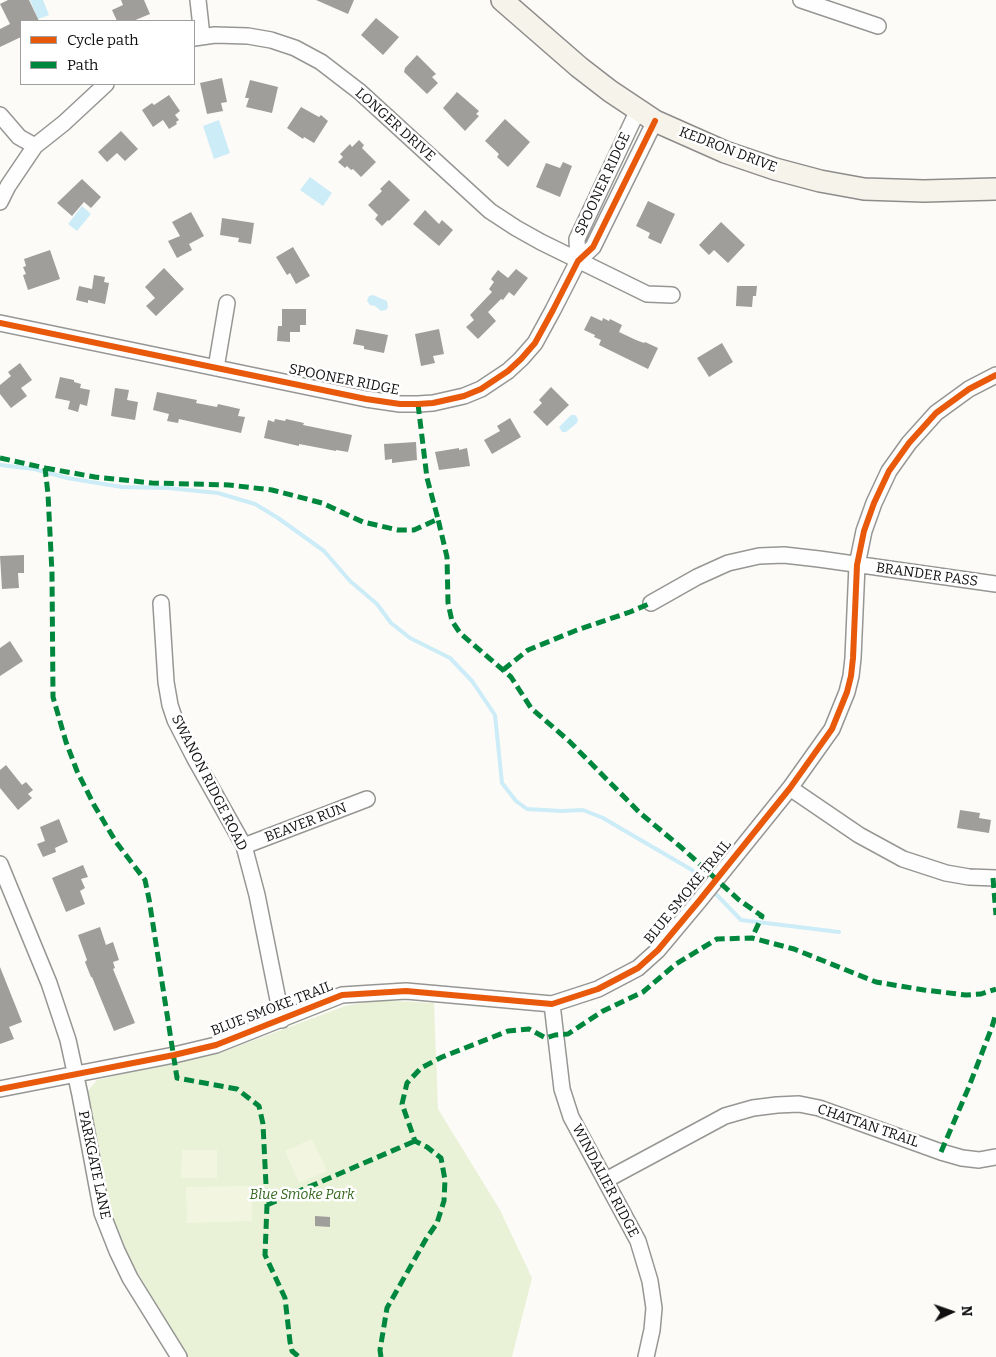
<!DOCTYPE html>
<style>
body{margin:0}
#map{position:relative;width:996px;height:1357px;overflow:hidden;background:#fcfbf7;font-family:Bitter,serif}
canvas{display:block}
.legend{position:absolute;left:20px;top:20px;width:175px;height:65px;box-sizing:border-box;background:#fff;border:1px solid #9f9f9f;margin:0;padding:6px 9px;list-style:none;font-size:15px;color:#101010}
.legend li{display:flex;align-items:center;gap:10px;height:25px}
.legend b{width:25px;border:1px solid #9f9f9f}
.north{position:absolute;left:926px;top:1287px;width:50px;height:50px;-webkit-text-stroke:4px #fff;paint-order:stroke;rotate:87deg;font-size:14px;font-weight:700;line-height:20px;text-align:center;color:#101010}
.north::after{content:'';display:block;margin:auto;width:18px;height:22px;background:#101010;clip-path:polygon(50% 0,100% 100%,50% 72%,0 100%)}
</style>
<div id="map">
<canvas width="996" height="1357"></canvas>
<ul class="legend">
<li><b style="height:6px;background:#e8590c"></b>Cycle path</li>
<li><b style="height:6px;background:#00873e"></b>Path</li>
</ul>
<div class="north">N</div>
</div>
<script>
const ctx = document.querySelector('canvas').getContext('2d');
ctx.lineJoin = 'round';
function paint(path, color) {
  ctx.fillStyle = color;
  ctx.fill(path, 'evenodd');
}
function shape(rows) {
  const path = new Path2D();
  for (const r of rows) {
    path.moveTo(r[0], r[1]);
    for (let i = 2; i < r.length; i += 2) path.lineTo(r[i], r[i + 1]);
  }
  return path;
}
function strokePath(path, color, width, dash) {
  ctx.strokeStyle = color;
  ctx.lineWidth = width;
  ctx.lineCap = dash ? 'butt' : 'round';
  ctx.setLineDash(dash || []);
  ctx.stroke(path);
}
function drawText(font, color, halo, rows, align = 'center') {
  ctx.font = font + ' Bitter,serif';
  ctx.lineWidth = 5;
  ctx.setLineDash([]);
  ctx.textBaseline = 'middle';
  ctx.strokeStyle = halo;
  ctx.fillStyle = color;
  for (const [text, x, y, turn = 0] of rows) {
    ctx.save();
    ctx.translate(x, y);
    ctx.rotate((+turn || 0) * Math.PI / 180);
    ctx.textAlign = isNaN(turn) ? turn : align;
    if (halo) ctx.strokeText(text, 0, 0);
    ctx.fillText(text, 0, 0);
    ctx.restore();
  }
}
paint(shape([
 [377,1000,434,1003,438,1109,500,1210,532,1278,512,1357,188,1357,123,1248,110,1215,88,1106,88,1091,97,1080,223,1052,345,1006]
]), '#e9f2d7');
paint(shape([
 [312,1139,327,1171,299,1183,285,1151],
 [182,1150,217,1150,217,1178,181,1178],
 [251,1186,252,1221,187,1223,186,1187]
]), '#f2f6e0');
paint(shape([
 [30,0,43,0,49,15,38,19],
 [219,120,230,153,214,159,203,126],
 [310,177,332,193,323,206,300,190],
 [82,206,91,214,77,231,68,224],
 [373,295,387,301,388,307,386,310,381,311,375,306,370,305,367,301,369,296],
 [571,415,575,415,578,419,577,423,566,432,562,432,559,427]
]), '#ccecf7');
strokePath(shape([
 [0,465,34,469,67,478,122,487,168,488,218,493,255,504,278,518,324,551,350,581,377,604,391,623,410,638,450,658,472,681,495,715,502,783,516,801,527,809,561,811,583,810,603,818,692,870,707,885],
 [712,890,741,920,839,932]
]), '#ccecf7', 4);
paint(shape([
 [8,0,29,0,39,21,21,21,21,37,0,47,0,29,10,24,0,4],
 [121,0,144,0,150,14,133,21,117,21,112,10,123,5],
 [316,0,354,0,348,14],
 [376,18,399,37,383,55,361,35],
 [417,55,436,74,432,77,438,83,427,94,404,72,405,68],
 [222,78,227,102,221,103,223,111,207,114,200,83],
 [250,80,278,87,272,113,246,107,249,98,245,98],
 [457,92,479,111,476,114,479,116,465,131,443,108],
 [169,95,180,111,175,115,179,120,176,122,177,124,169,129,163,120,153,127,142,110,152,103,154,105],
 [301,107,319,117,321,115,328,121,314,143,304,137,303,139,287,128],
 [505,119,530,142,508,167,497,157,499,154,485,141],
 [121,131,138,149,125,161,117,153,107,162,98,152],
 [359,140,364,145,362,148,376,162,361,177,353,169,351,170,347,166,345,168,338,162,343,157,340,154,350,144,352,147],
 [563,162,572,166,560,197,536,187,546,163,560,168],
 [82,179,101,197,91,208,84,202,72,216,57,203],
 [389,180,410,200,389,221,388,220,382,226,375,219,378,215,368,205,382,191,380,189],
 [648,201,675,214,661,244,648,238,650,233,636,226],
 [425,210,439,224,442,220,453,230,439,246,413,224],
 [191,212,204,236,189,244,192,250,177,258,168,241,180,236,172,222],
 [222,218,254,223,251,244,238,242,239,238,220,235],
 [721,222,745,245,728,263,714,250,709,255,699,245],
 [293,247,310,276,296,284,290,273,287,275,276,257],
 [50,250,60,279,28,290,23,275,26,274,23,267,26,266,24,259],
 [164,268,184,289,156,316,146,306,155,298,145,287],
 [516,269,528,278,514,296,509,292,503,300,501,299,488,312,496,321,478,339,466,327,474,320,470,315,492,292,489,289,494,282,491,279,498,270,508,278],
 [94,275,105,277,104,282,109,283,105,304,88,300,88,303,76,300,79,286,92,289],
 [737,286,757,286,756,296,753,296,752,307,736,306],
 [282,309,306,309,306,325,300,325,300,332,290,332,290,342,277,341,278,326,282,326],
 [591,316,602,321,603,318,609,321,610,319,622,325,619,332,636,340,644,343,645,342,658,348,648,369,599,345,601,340,594,337,595,335,584,330],
 [356,329,388,335,384,353,364,349,364,346,353,344],
 [439,329,444,354,433,356,435,363,421,366,415,334],
 [722,343,733,362,709,377,697,358],
 [20,363,32,380,21,388,27,396,11,408,0,394,0,385,11,376,8,372],
 [60,377,74,380,74,382,81,384,80,388,90,390,87,406,80,404,78,412,68,409,70,401,55,398],
 [551,387,569,405,547,426,533,412,542,403,539,400],
 [115,388,129,390,127,400,138,402,135,420,111,416],
 [157,392,197,400,196,403,217,407,218,404,240,409,238,416,245,417,241,433,179,419,178,423,167,421,169,414,153,410],
 [510,418,521,437,492,454,484,440,500,431,497,426],
 [275,419,285,421,286,419,304,423,303,425,352,435,348,452,336,450,336,451,299,444,299,446,264,438,268,420,274,422],
 [416,442,417,460,392,463,392,459,385,460,384,444],
 [459,448,459,450,467,448,470,466,439,470,435,452],
 [24,555,24,573,18,573,19,588,2,589,0,556],
 [10,641,23,661,0,676,0,648],
 [6,765,22,785,26,782,33,790,28,794,32,798,18,810,0,788,0,770],
 [960,810,980,813,979,818,991,820,989,833,957,828],
 [59,819,68,842,55,848,56,852,43,857,37,844,45,841,40,827],
 [83,865,88,877,81,879,85,888,80,891,85,904,66,912,52,878],
 [100,927,106,945,113,942,119,960,113,962,115,968,113,969,135,1023,114,1031,92,977,91,977,85,962,87,960,78,935],
 [0,967,22,1022,9,1027,14,1039,0,1044],
 [315,1216,330,1217,330,1227,315,1226]
]), '#a09e9b');
const street = shape([
 [198,0,202,36],
 [801,0,878,26],
 [194,38,215,35,248,36,271,40,295,48,321,62,360,92,490,211,516,228,541,242,647,294,672,295],
 [0,115,19,137,35,146],
 [0,202,8,186,35,146,64,123,106,84],
 [578,261,577,239,638,110],
 [0,323,366,399,400,404,418,404,433,403,464,396,481,389,508,371,521,359,535,343,553,310,578,261,593,247,655,121],
 [216,368,227,303],
 [161,603,166,682,170,705,175,720,194,757,244,846,257,895,282,1020],
 [651,603,697,577,728,563,759,556,784,555,819,559,996,584],
 [790,788,859,835,903,859,946,873,969,877,996,878],
 [244,846,367,799],
 [0,864,49,983,68,1040,80,1095,102,1213,117,1251,130,1278,179,1357],
 [552,1004,562,1089,571,1117,638,1241,650,1281,654,1308,652,1330,646,1357],
 [0,1089,174,1055,216,1045,342,995,406,991,552,1004,598,989,638,968,658,950,699,901,790,788,832,729,847,692,851,676,853,658,857,565,864,531,874,503,889,471,909,443,936,413,969,389,996,375],
 [606,1180,725,1116,753,1108,777,1105,799,1104,819,1108,941,1152,962,1158,979,1160,995,1157]
]);
const secondary = shape([
 [502,0,579,67,610,91,655,121,725,152,775,169,820,181,864,189,924,191,996,189]
]);
strokePath(street, '#969694', 18);
strokePath(secondary, '#8d8c8b', 24);
strokePath(street, '#fffefe', 15);
strokePath(secondary, '#f6f3eb', 21);
strokePath(shape([
 [418,404,427,478,438,519],
 [0,458,45,468,48,494,52,573,53,697,66,742,77,771,94,805,116,842,145,880,149,899,177,1078,237,1089,259,1106,263,1124,267,1205,265,1255,285,1298,290,1342,292,1351,299,1357],
 [45,468,95,477,152,483,229,485,272,490,322,503,363,522,398,530,414,530,438,519,447,557,448,603,452,621,460,633,511,677,531,708,569,741,640,813,682,848,739,900,762,916,752,938],
 [503,670,528,650,577,630,630,612,651,603],
 [993,878,996,915],
 [941,1152,968,1089,992,1027,996,1013],
 [267,1205,415,1141],
 [381,1357,380,1350,387,1308,426,1239,437,1223,444,1201,445,1180,441,1158,427,1147,415,1141,402,1104,407,1083,421,1068,442,1057,508,1031,529,1029,546,1038,555,1035,568,1034,603,1011,643,992,676,964,717,939,752,938,794,949,876,982,924,990,966,995,981,994,996,989]
]), '#00873e', 5, [10, 5]);
strokePath(shape([
 [0,323,366,399,400,404,418,404,433,403,464,396,481,389,508,371,521,359,535,343,553,310,578,261,593,247,655,121],
 [0,1089,174,1055,216,1045,342,995,406,991,552,1004,598,989,638,968,658,950,699,901,790,788,832,729,847,692,851,676,853,658,857,565,864,531,874,503,889,471,909,443,936,413,969,389,996,375]
]), '#e8590c', 6);
drawText('14px', '#101010', '#fff', [
 ["LONGER DRIVE",395,125,42],
 ["KEDRON DRIVE",728,150,21],
 ["SPOONER RIDGE",603,184,-65],
 ["SPOONER RIDGE",344,380,11],
 ["BRANDER PASS",927,575,8],
 ["SWANON RIDGE ROAD",209,783,63],
 ["BEAVER RUN",306,823,-21],
 ["BLUE SMOKE TRAIL",688,892,-51],
 ["BLUE SMOKE TRAIL",272,1009,-21],
 ["CHATTAN TRAIL",868,1126,19],
 ["PARKGATE LANE",94,1165,78],
 ["WINDALIER RIDGE",605,1181,62]
]);
drawText('italic 14px', '#366a1f', '#fff', [
 ["Blue Smoke Park",302,1195]
]);
</script>
